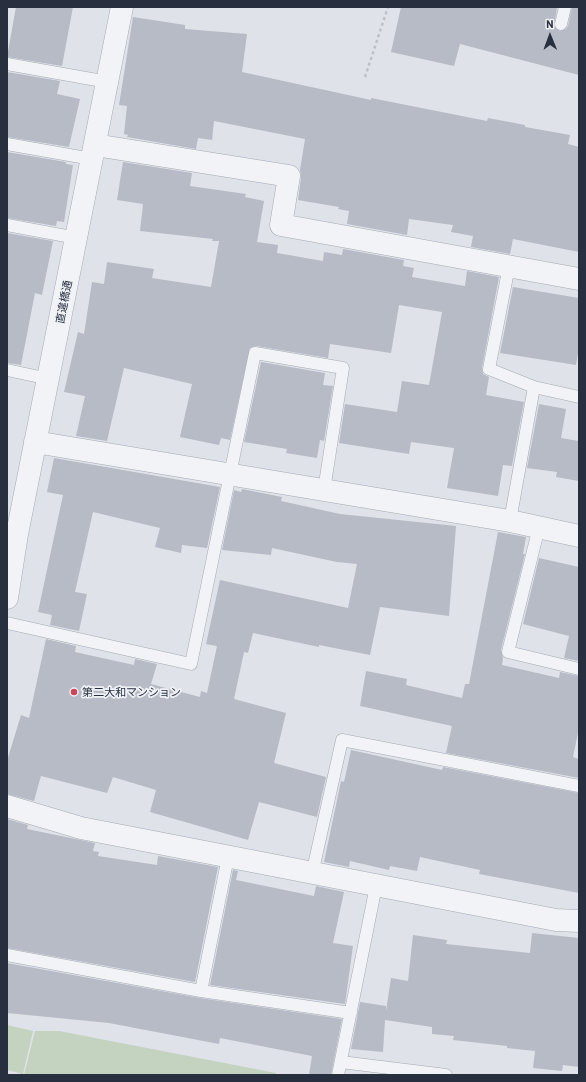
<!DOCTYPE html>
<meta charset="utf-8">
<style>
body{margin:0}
#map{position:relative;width:586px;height:1082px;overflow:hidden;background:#dfe2e8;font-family:Barlow,sans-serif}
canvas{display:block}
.frame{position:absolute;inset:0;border:8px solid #28303f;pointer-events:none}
.north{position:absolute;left:530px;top:16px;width:40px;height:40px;-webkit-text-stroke:3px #eef1f6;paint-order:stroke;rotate:359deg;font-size:11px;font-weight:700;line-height:16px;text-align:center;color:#28303f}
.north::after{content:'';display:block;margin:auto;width:14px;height:18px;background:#28303f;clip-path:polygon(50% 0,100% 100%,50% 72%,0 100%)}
</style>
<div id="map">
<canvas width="586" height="1082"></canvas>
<div class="frame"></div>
<div class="north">N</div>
</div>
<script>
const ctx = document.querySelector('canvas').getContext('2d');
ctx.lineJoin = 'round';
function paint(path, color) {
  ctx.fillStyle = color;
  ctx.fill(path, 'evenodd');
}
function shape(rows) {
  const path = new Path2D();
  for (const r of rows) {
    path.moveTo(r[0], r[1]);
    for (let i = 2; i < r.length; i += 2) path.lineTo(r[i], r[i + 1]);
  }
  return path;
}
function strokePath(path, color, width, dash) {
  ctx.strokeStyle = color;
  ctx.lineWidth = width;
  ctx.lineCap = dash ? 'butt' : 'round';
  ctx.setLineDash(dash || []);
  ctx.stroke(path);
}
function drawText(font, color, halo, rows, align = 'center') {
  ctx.font = font + ' Barlow,"Noto Sans JP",sans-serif';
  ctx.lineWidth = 3.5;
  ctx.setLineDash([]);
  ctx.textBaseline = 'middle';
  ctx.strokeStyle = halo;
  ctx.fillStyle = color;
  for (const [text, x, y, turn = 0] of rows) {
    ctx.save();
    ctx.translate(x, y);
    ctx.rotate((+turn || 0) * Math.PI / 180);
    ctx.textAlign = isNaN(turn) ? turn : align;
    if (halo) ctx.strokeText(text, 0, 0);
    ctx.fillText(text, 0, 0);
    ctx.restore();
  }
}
paint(shape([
 [7,1025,33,1031,23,1074,7,1070],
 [35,1031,59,1031,276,1073,276,1075,24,1075]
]), '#c4d2c0');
paint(shape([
 [16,7,73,7,62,66,7,57],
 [401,7,557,7,554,26,560,31,566,29,568,26,572,7,579,7,579,75,460,44,454,66,391,52],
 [133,17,185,25,185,29,247,34,242,72,371,100,371,98,487,121,488,118,525,125,525,127,570,135,568,144,579,147,579,252,513,239,510,254,471,247,473,236,451,232,453,225,409,219,407,235,347,224,349,211,338,209,339,207,298,200,301,178,300,170,305,139,214,121,212,140,198,138,196,149,127,137,128,135,124,134,127,106,119,105],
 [7,72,60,81,57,94,80,99,69,147,7,137],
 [7,152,66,162,66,164,73,165,64,222,57,221,56,226,7,218],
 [123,162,192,173,190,186,246,194,245,197,264,201,257,242,278,245,277,253,323,261,324,252,342,255,343,249,404,260,403,266,414,268,412,277,465,286,467,271,499,277,482,368,483,374,489,377,486,395,524,402,512,466,503,465,498,496,447,488,454,448,411,442,409,454,339,443,345,404,397,412,402,381,429,385,442,312,399,305,391,353,330,344,328,358,256,346,250,348,230,440,221,438,219,445,180,437,192,384,124,368,107,441,76,436,85,396,64,392,78,332,84,334,92,282,104,284,107,262,154,269,152,278,211,287,219,241,212,241,213,239,140,231,143,204,117,200],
 [7,233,53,241,42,295,35,293,21,365,7,363],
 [513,287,579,298,579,347,576,365,500,353],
 [261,362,325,373,323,385,333,386,324,441,320,440,317,458,286,453,287,449,244,442],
 [539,404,566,409,561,438,579,441,579,481,556,477,557,472,527,468],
 [54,458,220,487,207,548,182,545,181,553,155,547,160,528,93,512,75,592,87,594,79,631,50,625,52,615,38,612,63,495,47,492],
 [242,489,282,497,281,501,340,514,456,526,449,616,380,607,370,655,319,645,319,647,253,633,248,653,244,652,234,699,286,713,274,763,326,777,317,817,259,802,248,840,150,812,156,790,113,777,107,793,41,776,34,801,7,794,7,761,21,715,29,718,46,639,76,646,75,652,134,665,135,659,157,664,151,684,200,697,201,691,207,693,217,646,206,644,220,580,348,608,357,564,337,562,272,548,271,555,222,550,234,490,241,492],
 [498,532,526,537,523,554,525,554,501,650,503,658,502,665,559,678,560,672,579,676,579,728,573,757,579,759,579,778,446,753,452,726,360,706,366,671,407,679,406,685,462,698,465,684,469,684],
 [539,558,579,567,579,661,564,658,569,636,523,624],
 [351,750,442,770,443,767,579,793,579,893,479,874,480,870,420,857,417,871,390,866,389,870,350,861,349,867,324,862,341,781,344,782],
 [7,819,28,825,27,829,95,843,93,851,99,852,98,856,157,865,158,856,218,867,195,982,7,948],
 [233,870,238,871,236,880,314,896,316,886,344,892,333,943,353,946,345,1004,210,985],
 [532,933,579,938,579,1067,563,1065,562,1071,533,1068,535,1051,507,1048,507,1046,453,1040,454,1036,432,1034,432,1027,385,1020,383,1052,351,1049,360,1002,386,1006,386,1011,391,978,408,981,413,935,447,940,446,944,530,953],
 [7,963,200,998,342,1019,331,1075,309,1075,312,1056,220,1038,219,1044,109,1023,7,1013]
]), '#b6bbc5');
const lane = shape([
 [561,24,565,7],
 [7,64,108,82],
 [7,144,92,159],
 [7,225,77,238],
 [509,266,489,369,534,387],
 [7,370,49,379],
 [510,521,534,387,579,397],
 [539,527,508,652,579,669],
 [7,623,191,664,255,353,343,368,324,490],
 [312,874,342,740,579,786],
 [7,955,201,991,351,1013],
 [201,991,228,857],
 [341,1062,446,1075],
 [338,1075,376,886]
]);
const street = shape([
 [95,145,289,176,281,225,579,279],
 [35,442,510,521,579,536],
 [7,598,17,534,122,7],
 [7,806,81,828,556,920,579,921]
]);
strokePath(lane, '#a4a9b2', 13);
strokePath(street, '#a4a9b2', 23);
strokePath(shape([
 [365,77,388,7]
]), '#bdc0c6', 2.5, [3, 3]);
strokePath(lane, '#f2f3f6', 12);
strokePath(street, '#f2f3f6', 22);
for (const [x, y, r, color] of [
 [74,692,4,"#cd4457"]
]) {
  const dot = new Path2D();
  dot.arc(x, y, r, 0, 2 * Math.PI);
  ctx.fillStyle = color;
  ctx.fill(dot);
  strokePath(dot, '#eef1f6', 1.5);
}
drawText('11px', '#28303f', '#eef1f6', [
 ["直違橋通",64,302,-79]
]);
drawText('11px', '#28303f', '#eef1f6', [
 ["第二大和マンション",82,692]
], 'left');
</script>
